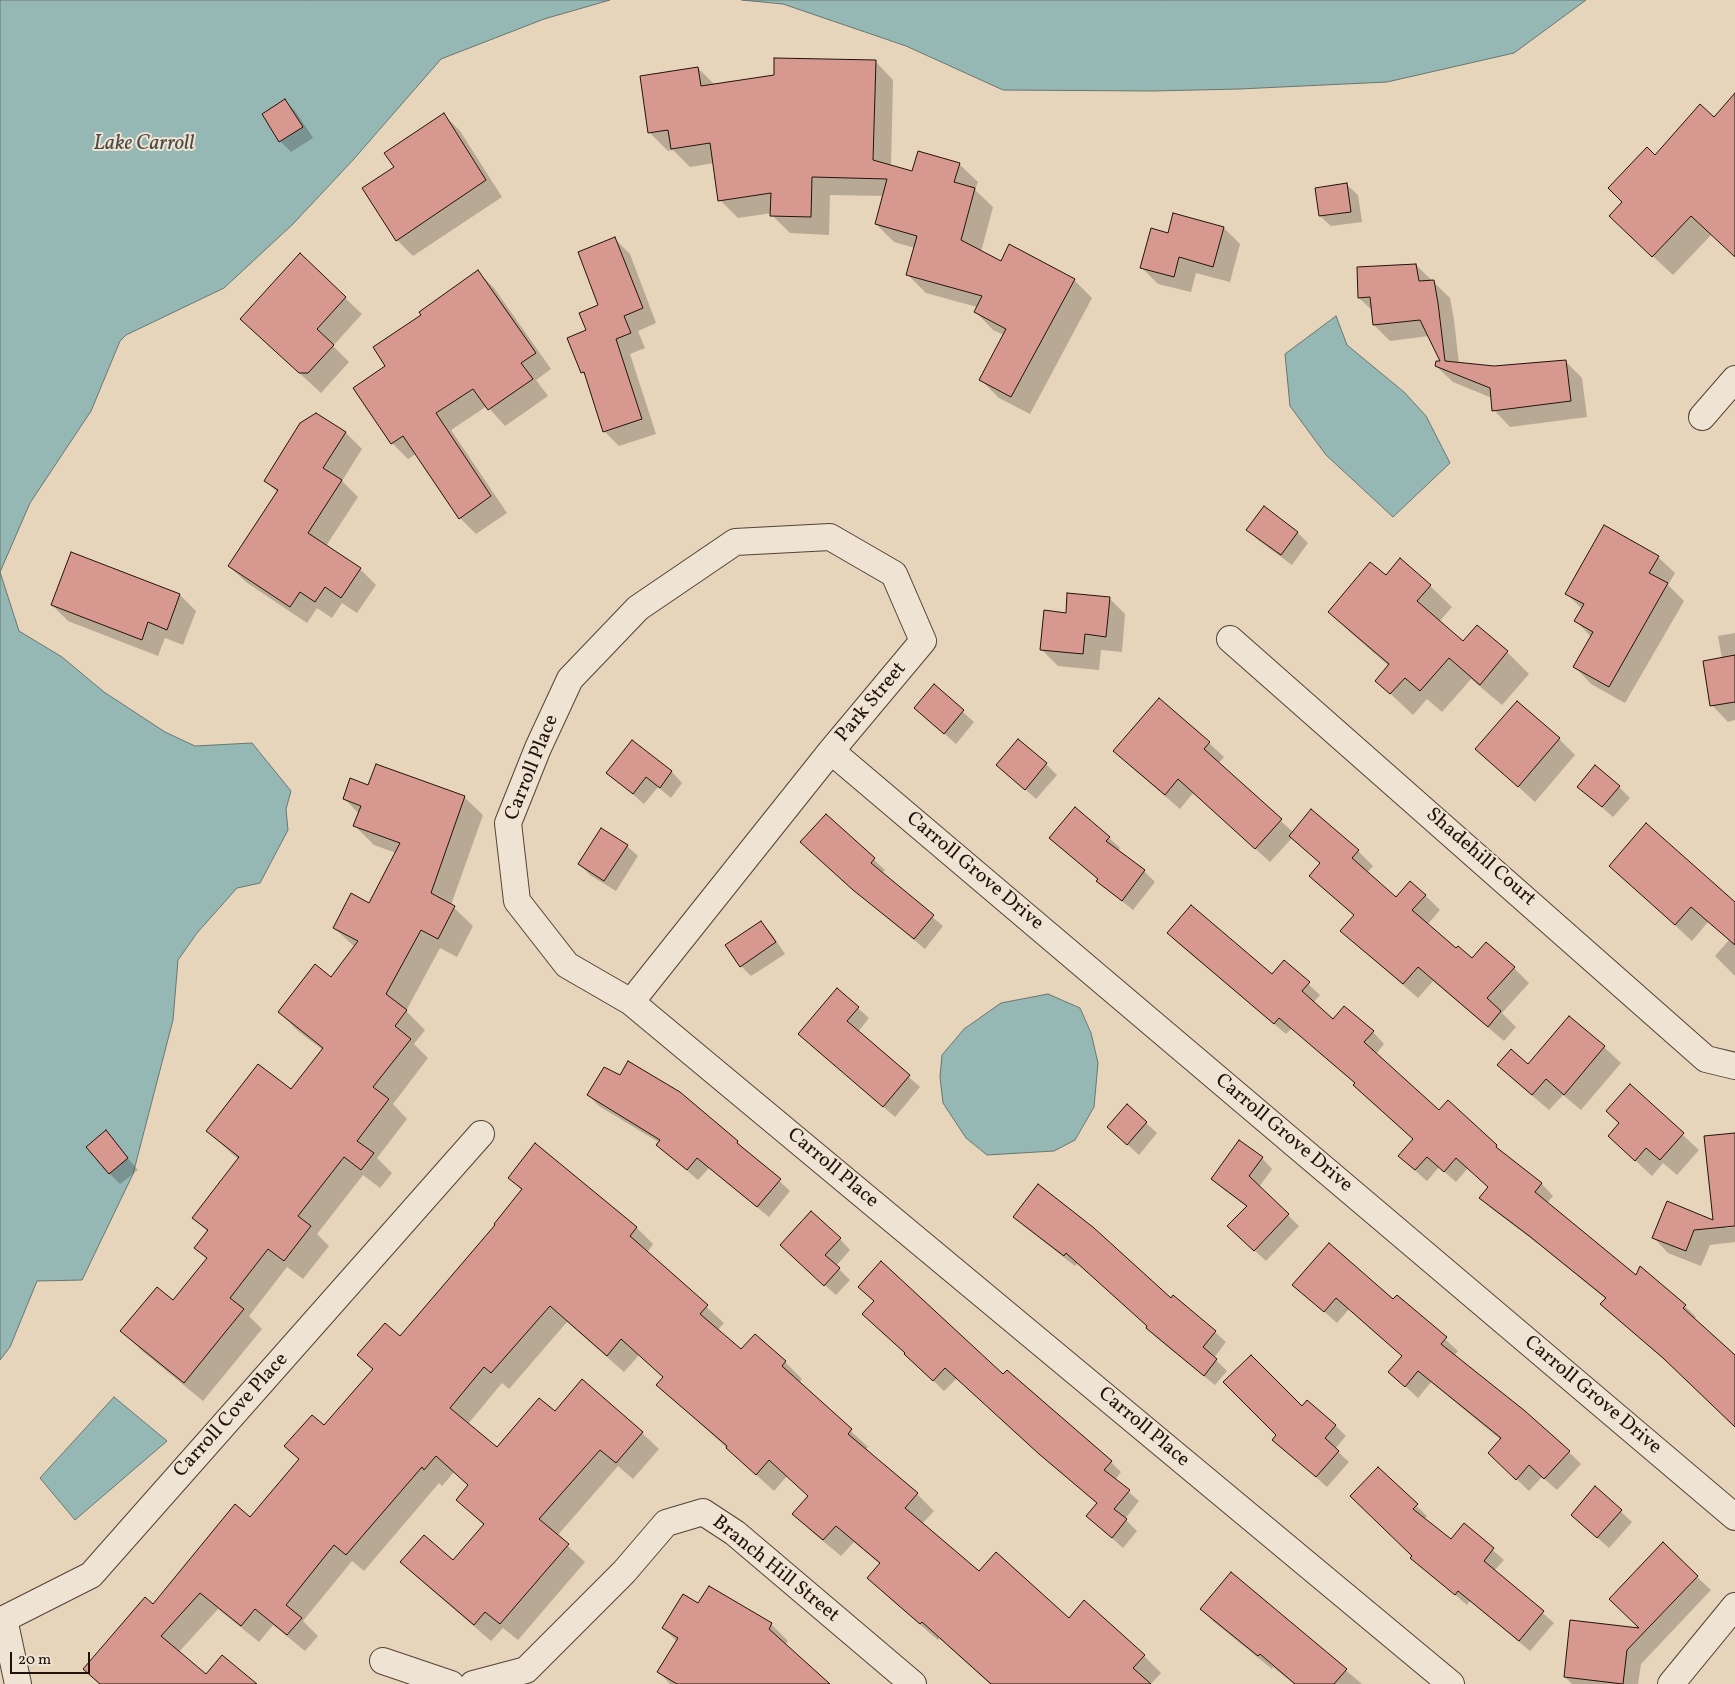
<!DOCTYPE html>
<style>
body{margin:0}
#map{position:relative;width:1735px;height:1684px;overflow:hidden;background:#e6d4bb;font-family:Vollkorn,serif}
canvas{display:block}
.scale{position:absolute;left:10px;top:1652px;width:80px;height:22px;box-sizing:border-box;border:2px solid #23120b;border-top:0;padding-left:6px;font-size:15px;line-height:18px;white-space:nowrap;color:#23120b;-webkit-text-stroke:4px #efe3d3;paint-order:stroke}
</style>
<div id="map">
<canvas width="1735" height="1684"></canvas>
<div class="scale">20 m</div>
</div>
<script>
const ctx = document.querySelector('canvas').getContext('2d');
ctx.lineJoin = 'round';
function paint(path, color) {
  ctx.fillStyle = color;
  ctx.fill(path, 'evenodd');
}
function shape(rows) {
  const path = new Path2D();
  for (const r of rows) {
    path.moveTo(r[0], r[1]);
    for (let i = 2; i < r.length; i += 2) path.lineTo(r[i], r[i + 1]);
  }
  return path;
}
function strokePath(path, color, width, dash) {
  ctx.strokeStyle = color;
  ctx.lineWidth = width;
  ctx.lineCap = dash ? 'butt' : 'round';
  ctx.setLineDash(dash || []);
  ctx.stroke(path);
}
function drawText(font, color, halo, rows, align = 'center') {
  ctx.font = font + ' Vollkorn,serif';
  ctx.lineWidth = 4;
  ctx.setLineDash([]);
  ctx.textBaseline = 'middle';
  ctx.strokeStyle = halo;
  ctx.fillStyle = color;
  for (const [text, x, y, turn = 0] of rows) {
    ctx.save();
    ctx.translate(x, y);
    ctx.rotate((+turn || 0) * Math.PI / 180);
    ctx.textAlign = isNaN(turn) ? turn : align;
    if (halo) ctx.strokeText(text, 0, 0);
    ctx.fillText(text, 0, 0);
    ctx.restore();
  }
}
const water = shape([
 [0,0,610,0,544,19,441,59,353,160,293,224,224,288,126,335,120,341,91,411,30,503,0,572,19,631,62,657,104,692,165,732,195,746,252,743,291,791,286,809,288,830,260,883,237,888,197,933,178,960,173,1020,133,1174,82,1280,37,1281,10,1347,0,1360,0,0],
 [106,1131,128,1158,109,1174,98,1161,106,1131],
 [742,0,1586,0,1514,53,1387,82,1239,89,1153,91,1003,90,906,46,783,4,742,0],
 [1336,316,1347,345,1404,392,1426,416,1450,463,1393,517,1326,455,1290,406,1285,354,1336,316],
 [1048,994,1080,1008,1091,1033,1098,1063,1094,1107,1075,1140,1054,1151,987,1155,966,1138,943,1103,940,1077,942,1055,964,1029,1001,1003,1048,994],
 [114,1397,167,1441,75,1520,40,1478,114,1397]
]);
paint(water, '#96b8b4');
strokePath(water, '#687670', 1);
paint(shape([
 [875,61,893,80,891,166,913,172,959,164,978,182,975,190,993,207,981,252,1001,263,1074,280,1092,298,1030,414,999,398,980,379,1004,335,993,330,975,311,977,307,926,293,908,275,915,248,894,242,876,224,884,196,830,195,829,235,790,233,772,215,772,213,738,218,720,200,714,163,690,167,673,150,668,151,650,133,698,68,715,85],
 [1735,95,1735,256,1712,234,1673,275,1630,235,1623,202,1655,157,1714,119],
 [285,101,296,112,313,138,291,152,280,141],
 [444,115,460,131,502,197,413,256,397,240,396,168],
 [1347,185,1358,195,1362,222,1331,226,1320,216],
 [1174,214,1224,228,1240,244,1230,282,1196,273,1191,292,1158,284,1141,267,1169,234],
 [615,239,630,254,656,323,638,331,645,348,630,354,656,434,619,446,604,431,587,377,582,372,600,306],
 [1416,265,1450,298,1454,320,1459,364,1494,367,1565,361,1582,378,1587,417,1510,427,1494,410,1492,398,1453,382,1436,366,1442,362,1429,336,1390,341,1374,325,1373,311,1359,298],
 [478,272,494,288,551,369,536,380,548,396,505,426,487,406,451,430,507,513,476,534,460,518,416,454,408,459,392,443,387,366,423,315],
 [345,298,362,314,333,346,349,362,321,393,241,319],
 [316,414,346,433,362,449,342,481,358,497,326,546,360,569,376,585,357,613,342,603,332,618,317,608,307,623,246,582,229,566,278,493,266,481],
 [1248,530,1297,532,1308,543,1292,565,1258,540],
 [1658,557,1675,573,1668,585,1684,601,1625,703,1591,684,1575,667,1592,638,1576,621,1582,609,1567,594],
 [1386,577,1430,586,1452,607,1439,622,1463,643,1477,626,1507,652,1529,674,1502,705,1471,679,1442,712,1427,699,1413,715,1377,681,1389,666,1351,633,1329,612],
 [180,595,196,611,183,645,165,638,158,656,68,621,52,605],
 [1109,598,1125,614,1122,652,1101,650,1099,670,1058,666,1042,650],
 [1735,633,1735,720,1728,722,1712,705,1722,659,1718,636],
 [934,686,974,722,956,744,915,708],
 [1159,699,1209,743,1224,757,1218,764,1294,833,1358,851,1373,866,1367,873,1397,899,1425,895,1440,910,1427,925,1456,950,1472,960,1514,968,1529,983,1502,1013,1516,1027,1504,1041,1433,981,1418,998,1357,945,1342,931,1355,916,1310,876,1321,864,1292,838,1270,862,1193,793,1180,809,1129,765,1115,751],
 [1559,739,1575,755,1535,802,1477,749],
 [632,742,672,772,682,783,671,798,658,787,644,804,608,773],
 [1046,764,1057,775,1036,799,998,765],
 [369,786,464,797,483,815,451,905,473,926,457,957,440,948,406,1011,425,1030,414,1044,428,1058,393,1104,407,1119,377,1158,392,1173,380,1188,363,1175,317,1234,329,1246,303,1279,287,1267,249,1316,262,1329,203,1401,141,1350,122,1331,173,1302,208,1260,195,1248,208,1232,193,1218,239,1160,207,1131,291,1091,323,1050,298,1031,279,1012,331,979,355,947,334,928,369,904,396,853,374,845,355,826,359,814,345,799],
 [1579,787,1619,787,1630,798,1613,817],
 [826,816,885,870,881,874,943,926,925,949,866,900,813,853],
 [1050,838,1109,838,1120,848,1118,851,1144,871,1155,882,1133,910,1109,891,1099,880],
 [627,846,638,856,616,891,590,875,579,864],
 [1611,866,1735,902,1735,976,1715,956,1729,940,1708,922,1692,941],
 [761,922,771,933,785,954,751,976,741,966],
 [1168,933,1272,976,1284,962,1320,995,1313,1003,1333,1021,1344,1008,1373,1032,1384,1044,1376,1054,1440,1112,1448,1102,1508,1158,1542,1184,1553,1196,1547,1203,1637,1277,1685,1306,1696,1317,1694,1319,1735,1357,1735,1427,1676,1370,1613,1315,1606,1299,1541,1246,1492,1209,1481,1198,1489,1187,1468,1168,1456,1182,1439,1167,1427,1181,1411,1167,1414,1140,1366,1097,1356,1084,1292,1028,1286,1034,1180,945],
 [837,990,869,1018,858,1032,920,1087,895,1117,811,1044],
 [1570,1018,1604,1047,1621,1063,1581,1110,1563,1095,1549,1110,1515,1081,1498,1065,1529,1066],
 [1630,1086,1699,1150,1677,1175,1663,1163,1652,1176,1609,1136,1620,1124],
 [588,1095,737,1142,790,1191,769,1217,709,1168,698,1180,669,1155,660,1143,599,1106],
 [1146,1123,1157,1133,1139,1155,1108,1127],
 [105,1132,138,1170,120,1184,109,1173],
 [1735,1134,1735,1224,1726,1225,1726,1228,1735,1227,1735,1242,1710,1245,1701,1266,1668,1253,1653,1237,1714,1222],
 [1262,1158,1272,1169,1259,1187,1299,1226,1266,1261,1240,1237,1247,1207,1223,1189,1212,1179],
 [509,1178,636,1227,653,1244,647,1253,724,1323,718,1330,742,1351,785,1362,802,1379,799,1383,868,1447,865,1450,917,1494,934,1511,922,1524,979,1573,1144,1656,1161,1673,1151,1684,990,1684,939,1638,938,1640,886,1595,869,1578,880,1564,854,1542,841,1556,811,1531,794,1514,809,1496,787,1476,774,1491,658,1385,664,1378,639,1355,624,1372,567,1322,509,1389,502,1383,468,1424,497,1449,555,1412,642,1433,659,1449,633,1479,618,1466,557,1536,585,1562,518,1640,503,1628,491,1641,419,1579,402,1562,453,1562,484,1525,457,1500,469,1486,454,1472,442,1486,439,1483,364,1571,352,1561,303,1621,318,1636,305,1651,273,1625,259,1642,218,1609,178,1653,206,1676,254,1684,99,1684,85,1669,250,1519,300,1460,286,1446,324,1427,373,1370,358,1355,400,1338,497,1225,523,1191],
 [1015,1217,1171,1299,1215,1332,1226,1342,1214,1358,1227,1371,1215,1385,1158,1339,1147,1328,1148,1326,1078,1263,1075,1266,1025,1227],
 [840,1239,850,1250,836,1266,850,1280,836,1295,792,1256],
 [1294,1285,1393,1301,1397,1296,1458,1351,1454,1356,1569,1452,1581,1464,1557,1490,1542,1477,1529,1491,1502,1465,1501,1440,1431,1382,1418,1398,1390,1372,1403,1357,1349,1309,1337,1323],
 [906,1354,1003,1376,1111,1462,1121,1472,1115,1480,1139,1501,1125,1519,1137,1531,1123,1548,1087,1516,1098,1504,1052,1465,957,1378,944,1391],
 [1302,1408,1335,1425,1346,1436,1335,1449,1349,1462,1327,1487,1274,1440],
 [1378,1469,1427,1516,1424,1519,1452,1541,1464,1525,1504,1560,1494,1571,1554,1623,1530,1651,1470,1601,1467,1605,1412,1558,1414,1556],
 [1596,1488,1632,1522,1609,1548,1583,1525],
 [1231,1573,1362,1684,1294,1684,1273,1667,1272,1669,1214,1622,1201,1609],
 [1697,1577,1711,1590,1641,1664,1638,1684,1572,1684,1565,1677,1642,1630],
 [699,1604,771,1624,788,1641,785,1645,827,1684,670,1684,659,1672,677,1642,664,1628]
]), '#0003');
const building = shape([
 [774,58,876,60,873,160,912,171,918,151,960,163,954,182,975,188,961,240,1001,261,1009,244,1075,279,1011,397,979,380,1006,329,974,312,982,296,906,275,917,236,875,224,887,179,812,177,811,217,770,216,771,193,718,201,710,143,671,149,668,130,648,133,640,76,698,67,701,86,774,75,774,58],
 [1735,93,1735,257,1691,216,1652,257,1609,216,1622,202,1608,188,1647,147,1655,155,1700,104,1714,117,1735,93],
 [285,99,303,127,279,142,262,114,285,99],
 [444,113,486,180,396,241,362,188,394,167,384,153,444,113],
 [1347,183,1351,212,1319,216,1315,188,1347,183],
 [1173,213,1224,227,1213,267,1179,257,1174,277,1140,268,1151,228,1168,233,1173,213],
 [615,237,643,308,624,316,631,333,616,339,642,419,603,432,584,372,581,373,567,338,586,330,579,313,598,305,578,252,615,237],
 [300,253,346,297,317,329,334,345,308,373,299,373,240,319,300,253],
 [1416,264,1419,281,1434,280,1438,303,1445,361,1494,366,1566,360,1571,401,1492,411,1490,388,1435,366,1436,361,1440,361,1420,320,1373,325,1370,297,1358,298,1357,267,1416,264],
 [478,270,536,353,521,363,533,379,488,410,473,389,436,413,491,496,459,519,403,436,391,444,353,388,385,366,373,347,421,315,419,312,478,270],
 [316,413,346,432,323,468,342,480,308,533,361,568,341,598,325,587,315,602,300,592,290,607,228,566,278,490,264,481,300,423,316,413],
 [1264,506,1298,532,1281,555,1246,530,1264,506],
 [1604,525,1659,556,1649,573,1668,583,1609,687,1573,667,1593,632,1574,621,1584,604,1565,594,1604,525],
 [71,552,180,594,167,630,148,622,142,640,51,605,71,552],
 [1400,558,1431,585,1417,601,1463,641,1477,625,1508,651,1480,685,1449,658,1420,691,1405,678,1390,694,1375,681,1389,664,1328,612,1370,562,1386,575,1400,558],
 [1067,593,1110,597,1106,637,1085,634,1083,654,1040,650,1044,610,1066,613,1067,593],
 [1735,655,1735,702,1710,706,1703,661,1735,655],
 [934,684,964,710,944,734,914,708,934,684],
 [1159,698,1210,742,1204,749,1282,819,1255,849,1178,779,1165,795,1113,751,1159,698],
 [1517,701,1560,738,1518,787,1475,749,1517,701],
 [1018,739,1047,763,1025,790,996,765,1018,739],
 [632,740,672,771,660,788,646,777,633,794,606,773,632,740],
 [376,764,465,796,431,893,455,906,438,939,421,930,386,994,407,1010,395,1026,411,1039,373,1087,389,1099,357,1141,374,1153,361,1170,344,1157,298,1216,311,1226,284,1261,268,1249,230,1298,244,1309,184,1383,120,1331,157,1287,173,1300,207,1258,194,1248,208,1230,192,1218,239,1157,206,1131,258,1064,291,1089,323,1048,278,1012,315,964,331,977,358,941,333,928,351,893,369,903,400,843,353,826,361,806,343,799,350,778,368,785,376,764],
 [1595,765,1620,786,1602,807,1577,787,1595,765],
 [1075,807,1110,837,1106,841,1145,870,1122,901,1096,881,1098,879,1049,838,1075,807],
 [1311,809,1359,850,1352,858,1396,897,1410,881,1426,895,1412,910,1456,948,1458,946,1472,958,1486,942,1515,967,1487,998,1501,1011,1488,1027,1418,967,1403,984,1340,931,1354,915,1309,876,1320,863,1289,836,1311,809],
 [826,814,875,858,871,863,934,915,914,939,853,890,800,842,826,814],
 [1646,823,1735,902,1735,945,1691,907,1675,925,1609,866,1646,823],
 [601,828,628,845,604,881,578,864,601,828],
 [1191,905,1272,974,1284,960,1310,982,1302,991,1333,1019,1344,1006,1374,1031,1364,1042,1439,1110,1448,1100,1497,1145,1496,1147,1542,1183,1535,1192,1636,1275,1640,1266,1686,1305,1683,1308,1735,1355,1735,1427,1663,1358,1600,1304,1606,1298,1528,1235,1479,1198,1488,1187,1456,1158,1444,1172,1427,1157,1415,1170,1398,1156,1413,1139,1353,1085,1355,1083,1279,1018,1274,1024,1167,933,1191,905],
 [761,921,776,942,740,967,725,945,761,921],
 [837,988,859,1007,847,1021,910,1075,883,1107,798,1034,837,988],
 [1569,1016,1605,1046,1564,1095,1546,1079,1532,1095,1497,1065,1511,1049,1528,1064,1569,1016],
 [628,1061,680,1092,738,1141,737,1143,781,1179,757,1207,697,1158,687,1170,656,1145,660,1140,587,1095,604,1067,620,1075,628,1061],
 [1630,1084,1684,1133,1660,1160,1646,1148,1635,1161,1608,1136,1619,1123,1606,1111,1630,1084],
 [1127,1104,1147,1122,1127,1145,1107,1127,1127,1104],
 [106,1130,128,1158,109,1174,86,1147,106,1130],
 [1735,1133,1735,1226,1694,1230,1686,1251,1652,1238,1667,1201,1713,1220,1704,1136,1735,1133],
 [1239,1140,1263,1157,1249,1176,1289,1214,1254,1251,1227,1226,1247,1206,1211,1179,1239,1140],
 [535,1143,637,1227,630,1236,708,1305,700,1314,741,1349,755,1334,786,1361,782,1366,852,1429,848,1434,918,1493,905,1508,979,1571,996,1552,1069,1618,1084,1600,1145,1655,1133,1668,1151,1684,991,1684,922,1622,920,1624,867,1578,880,1563,836,1526,823,1540,792,1514,808,1496,769,1460,756,1475,726,1448,727,1446,656,1385,663,1377,621,1339,607,1356,550,1306,491,1373,484,1367,450,1408,497,1447,539,1398,555,1411,582,1379,643,1432,616,1463,600,1450,539,1519,569,1544,500,1624,485,1612,474,1625,400,1562,424,1535,453,1560,484,1524,456,1500,468,1485,436,1456,424,1470,422,1467,346,1555,334,1545,286,1605,302,1618,287,1635,255,1609,241,1626,200,1593,161,1636,206,1674,222,1655,257,1684,100,1684,83,1669,145,1597,153,1604,235,1504,250,1517,299,1459,284,1446,312,1415,324,1425,373,1369,357,1355,385,1323,400,1336,495,1225,494,1224,522,1189,508,1178,535,1143],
 [1038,1184,1094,1228,1171,1298,1173,1295,1216,1331,1203,1347,1217,1359,1204,1376,1146,1328,1147,1326,1066,1253,1064,1256,1013,1217,1038,1184],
 [811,1211,841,1238,825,1255,840,1268,824,1286,780,1245,811,1211],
 [1329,1243,1393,1299,1397,1295,1447,1337,1441,1344,1525,1411,1570,1451,1544,1479,1529,1465,1516,1480,1488,1453,1501,1438,1418,1371,1405,1387,1388,1372,1402,1356,1336,1298,1324,1312,1292,1285,1329,1243],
 [881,1261,1003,1374,1007,1370,1112,1461,1104,1470,1130,1490,1114,1509,1127,1519,1112,1538,1086,1516,1097,1503,1039,1454,945,1368,933,1381,904,1354,905,1353,862,1314,874,1301,858,1287,881,1261],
 [1251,1355,1302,1406,1307,1400,1336,1425,1325,1438,1339,1451,1316,1477,1272,1440,1276,1435,1223,1382,1251,1355],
 [1378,1467,1418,1504,1413,1509,1451,1539,1464,1523,1494,1548,1484,1561,1544,1611,1519,1641,1458,1591,1455,1595,1410,1558,1412,1556,1350,1496,1378,1467],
 [1595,1486,1622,1510,1597,1538,1571,1515,1595,1486],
 [1663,1542,1698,1576,1627,1650,1623,1684,1564,1677,1570,1620,1639,1628,1609,1599,1663,1542],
 [1231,1572,1347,1669,1334,1684,1295,1684,1260,1654,1258,1656,1200,1609,1231,1572],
 [709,1586,772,1623,769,1629,830,1684,677,1684,657,1672,678,1638,662,1628,683,1594,698,1603,709,1586]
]);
paint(building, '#d7998f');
strokePath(building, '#23120b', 1);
const street = shape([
 [1702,417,1735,379],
 [1230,639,1706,1059,1735,1066],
 [831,751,1735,1517],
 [631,1002,831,751,923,641,894,574,830,537,735,542,638,608,570,679,538,748,508,823,517,901,567,965,631,1002,1451,1684],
 [383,1661,451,1684],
 [18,1684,4,1619,91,1575,481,1134],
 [473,1684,526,1670,624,1572,666,1523,703,1512,735,1533,913,1684],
 [1671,1684,1735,1606]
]);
strokePath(street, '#544237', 28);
strokePath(street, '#efe3d3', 26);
drawText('20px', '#23120b', '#efe3d3', [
 ["Park Street",872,703,-50],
 ["Carroll Place",533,768,-68],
 ["Shadehill Court",1480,858,41],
 ["Carroll Grove Drive",974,872,40],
 ["Carroll Grove Drive",1283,1134,40],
 ["Carroll Place",832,1169,40],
 ["Carroll Grove Drive",1592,1396,40],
 ["Carroll Cove Place",232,1416,-48],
 ["Carroll Place",1143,1428,40],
 ["Branch Hill Street",775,1570,39]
]);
drawText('italic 21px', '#4b4c46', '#efe3d3', [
 ["Lake Carroll",144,145]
]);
</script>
